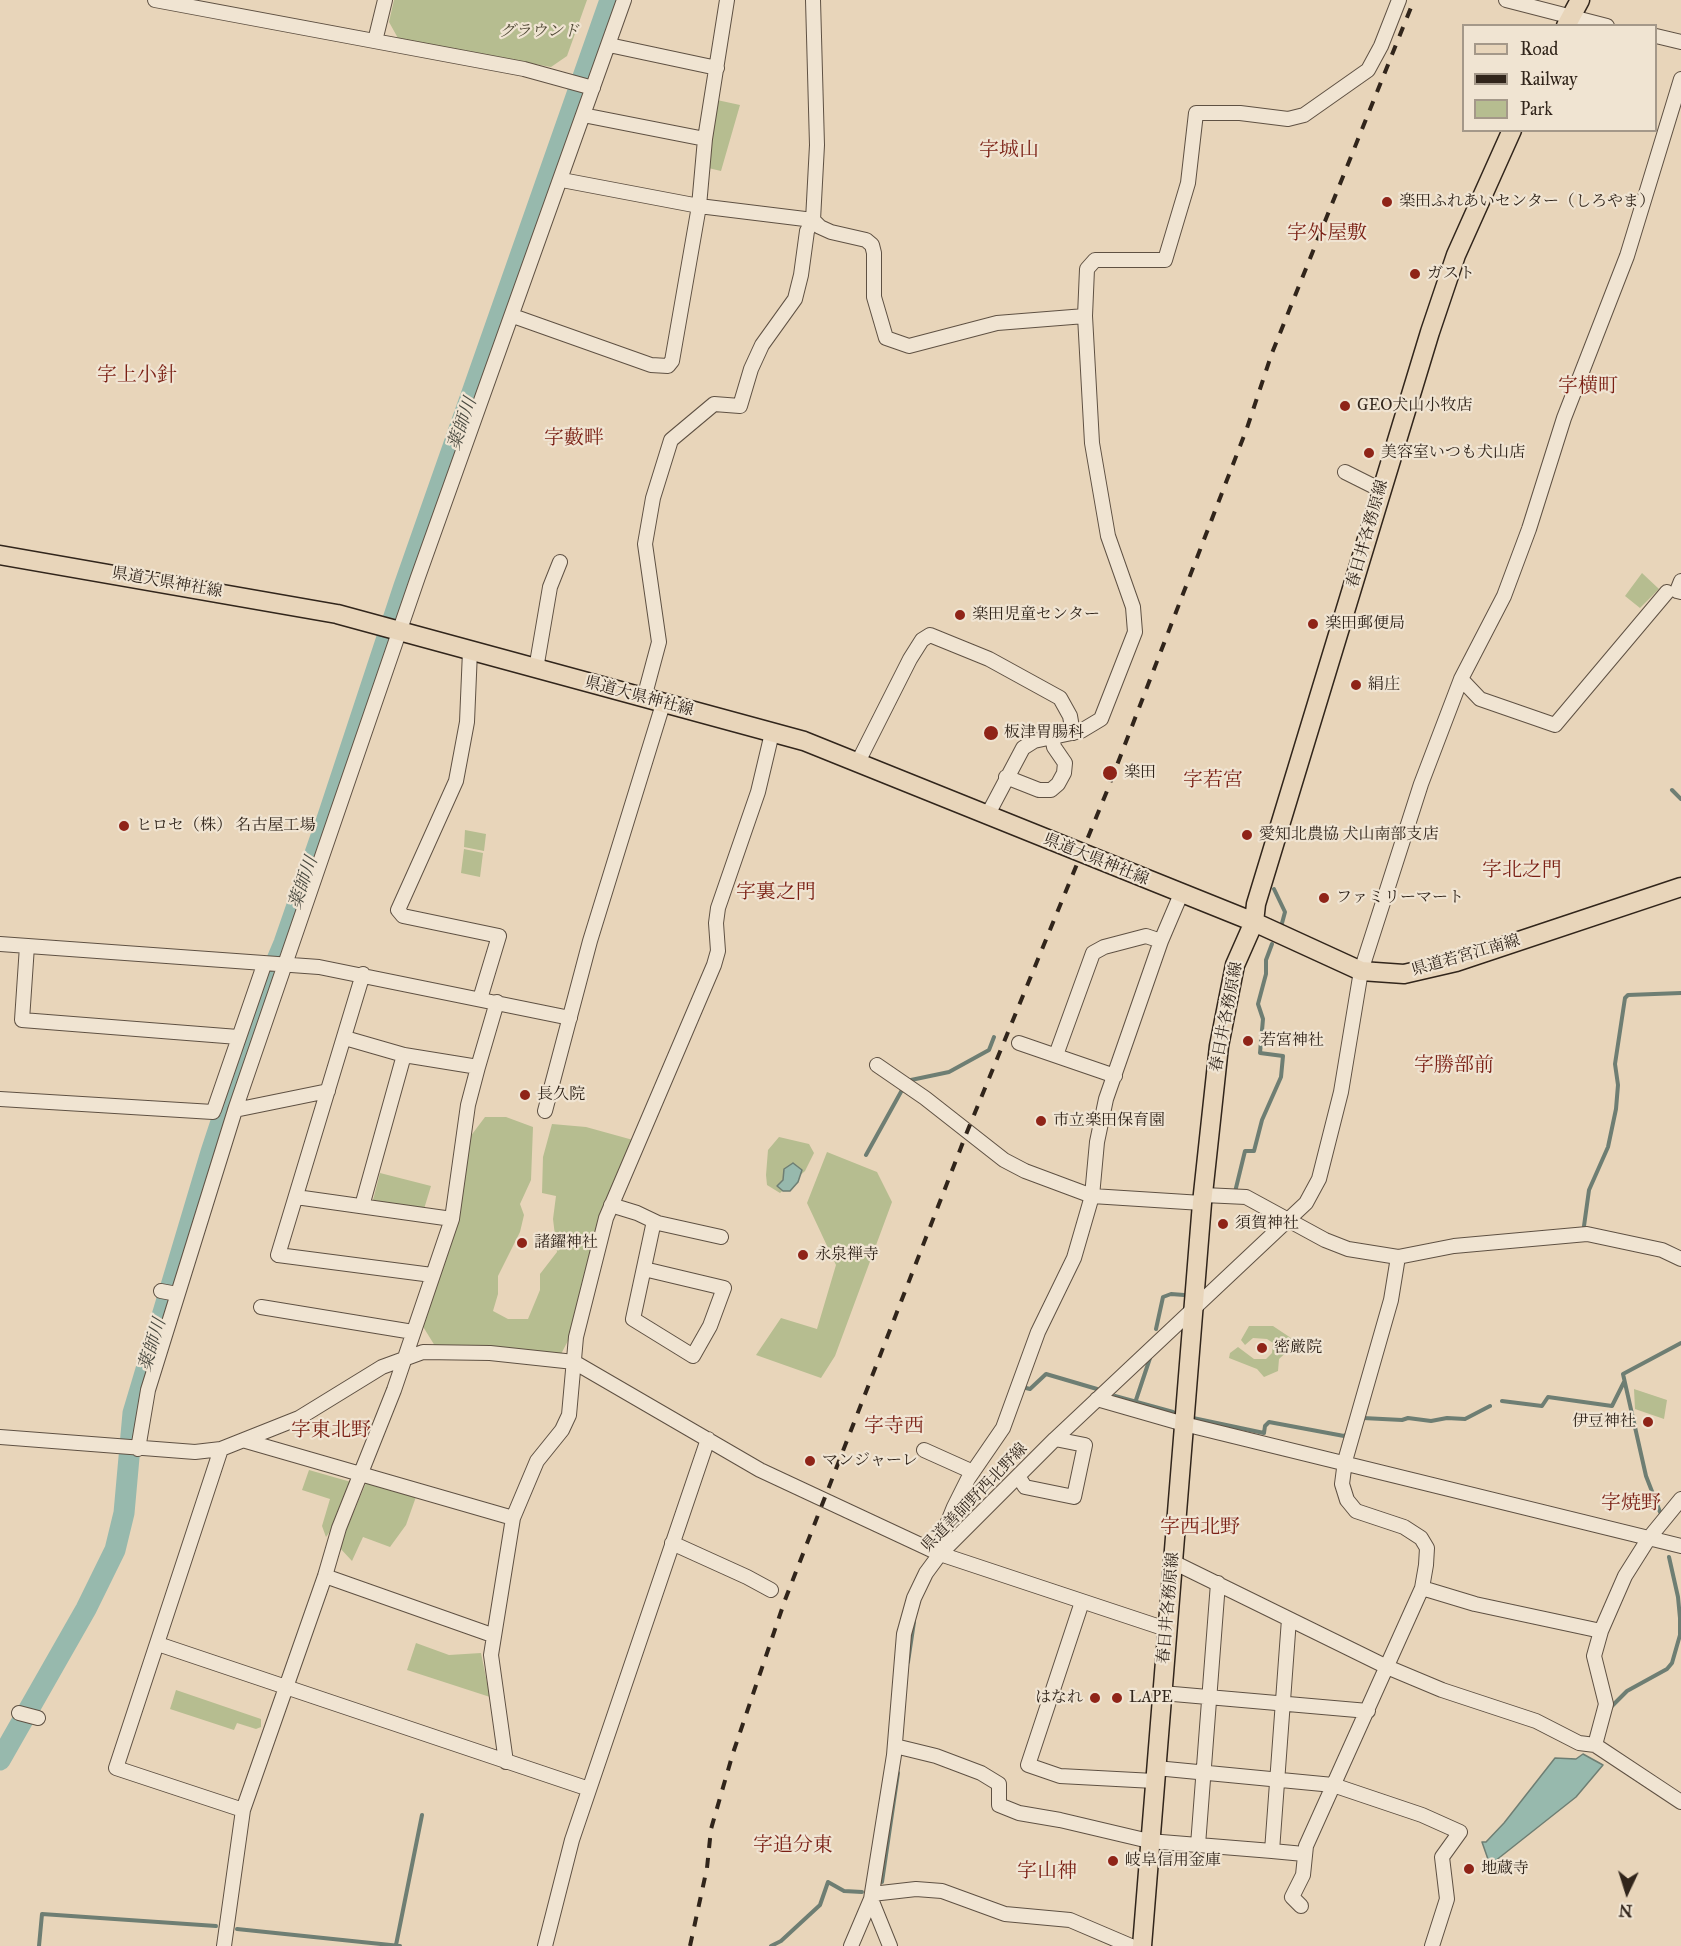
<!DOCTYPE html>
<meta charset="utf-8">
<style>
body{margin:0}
#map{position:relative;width:1681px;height:1946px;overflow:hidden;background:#e8d5ba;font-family:"IM FELL Great Primer",serif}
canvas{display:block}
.legend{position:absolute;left:1462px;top:24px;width:195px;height:108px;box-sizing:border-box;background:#f0e4d2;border:2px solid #a49889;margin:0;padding:8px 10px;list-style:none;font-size:18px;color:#31251b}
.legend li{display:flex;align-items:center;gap:12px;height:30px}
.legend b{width:30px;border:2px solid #a49889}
.north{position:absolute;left:1597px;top:1862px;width:60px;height:60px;-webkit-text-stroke:4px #f0e4d2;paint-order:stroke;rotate:184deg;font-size:16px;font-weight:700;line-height:24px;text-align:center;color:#31251b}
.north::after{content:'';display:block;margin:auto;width:21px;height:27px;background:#31251b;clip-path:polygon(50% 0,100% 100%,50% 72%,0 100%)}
</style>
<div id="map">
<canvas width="1681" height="1946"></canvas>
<ul class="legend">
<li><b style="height:8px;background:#e8d5ba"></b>Road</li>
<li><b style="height:8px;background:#31251b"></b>Railway</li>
<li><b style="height:16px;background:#b6bd90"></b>Park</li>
</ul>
<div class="north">N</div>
</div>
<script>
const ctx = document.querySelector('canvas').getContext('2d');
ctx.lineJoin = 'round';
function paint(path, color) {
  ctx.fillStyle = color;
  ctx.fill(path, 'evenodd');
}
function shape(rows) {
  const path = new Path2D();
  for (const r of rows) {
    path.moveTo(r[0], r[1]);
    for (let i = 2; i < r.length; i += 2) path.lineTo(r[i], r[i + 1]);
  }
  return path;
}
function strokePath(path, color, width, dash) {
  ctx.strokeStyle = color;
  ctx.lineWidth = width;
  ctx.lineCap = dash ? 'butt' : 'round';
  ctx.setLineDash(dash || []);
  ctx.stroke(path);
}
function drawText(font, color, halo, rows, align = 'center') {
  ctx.font = font + ' "IM FELL Great Primer","Noto Serif JP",serif';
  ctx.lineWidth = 4.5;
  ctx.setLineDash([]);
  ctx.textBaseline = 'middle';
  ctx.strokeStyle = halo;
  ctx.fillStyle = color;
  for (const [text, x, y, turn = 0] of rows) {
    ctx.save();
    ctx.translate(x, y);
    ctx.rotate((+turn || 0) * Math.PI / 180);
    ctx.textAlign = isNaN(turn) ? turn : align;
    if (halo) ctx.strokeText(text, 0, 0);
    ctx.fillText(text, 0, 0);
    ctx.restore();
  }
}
paint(shape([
 [394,0,587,0,567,56,551,67,399,40,389,22],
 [717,100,740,105,721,171,704,167],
 [1642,573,1659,589,1640,608,1625,596],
 [465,830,486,834,484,851,464,847],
 [464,849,483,853,480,877,461,873],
 [485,1117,506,1117,533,1127,531,1180,520,1204,524,1215,520,1232,498,1276,498,1294,493,1311,508,1319,528,1319,540,1290,540,1274,557,1252,553,1219,556,1196,542,1193,543,1157,552,1124,586,1127,633,1140,572,1333,560,1356,435,1346,422,1325,467,1141],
 [779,1137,809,1144,814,1153,805,1171,780,1193,767,1185,766,1175,768,1150],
 [827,1152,877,1172,892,1202,835,1356,821,1378,756,1355,781,1318,817,1329,836,1265,807,1203],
 [380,1173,431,1186,424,1209,373,1200],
 [1249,1326,1273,1326,1291,1338,1291,1348,1279,1359,1278,1371,1264,1377,1257,1369,1229,1358,1230,1353,1238,1347,1254,1359,1266,1359,1272,1353,1273,1343,1267,1339,1253,1338,1245,1345,1241,1340],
 [1634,1389,1667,1400,1664,1419,1635,1409],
 [309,1470,351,1482,336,1523,326,1537,322,1526,330,1499,302,1490],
 [368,1478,417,1494,406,1525,390,1547,363,1537,352,1561,339,1547],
 [416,1643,449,1655,481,1653,490,1697,407,1670],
 [176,1690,261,1719,261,1727,256,1729,237,1723,234,1730,170,1709]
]), '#b6bd90');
const water = shape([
 [793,1163,802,1170,798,1182,790,1191,783,1191,777,1186,783,1180,784,1169,793,1163],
 [1583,1754,1603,1765,1576,1797,1490,1865,1482,1842,1486,1842,1504,1823,1555,1758,1576,1759,1583,1754]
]);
paint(water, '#97b9ad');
strokePath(water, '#6e7e73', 1.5);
strokePath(shape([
 [1672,790,1681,799],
 [1274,889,1285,912,1281,927],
 [911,1080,949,1072,989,1050,994,1037],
 [866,1155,902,1090],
 [1235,1192,1245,1151,1254,1151,1262,1120,1281,1077,1283,1056,1260,1053,1263,1019,1258,1004,1266,974,1266,960,1272,944],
 [1584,1226,1589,1190,1608,1147,1616,1109,1618,1085,1615,1064,1625,998,1628,995,1681,993],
 [1156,1329,1163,1297,1171,1294,1184,1295],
 [1022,1387,1030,1389,1046,1374,1097,1389],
 [1115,1396,1173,1412],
 [1502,1401,1542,1406,1548,1397,1612,1406,1624,1382],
 [1135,1403,1150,1358],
 [1193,1418,1264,1433,1265,1426,1269,1422,1344,1436,1349,1433],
 [1363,1418,1402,1420,1408,1418,1431,1421,1447,1418,1465,1419,1490,1406],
 [1660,1512,1646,1476,1623,1374,1681,1343],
 [908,1662,914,1622],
 [1611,1707,1627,1691,1667,1669,1672,1663,1680,1635,1680,1618,1678,1597,1669,1557],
 [882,1882,898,1773],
 [237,1929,400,1946],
 [396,1945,422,1815],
 [39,1946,42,1914,216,1926],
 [771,1946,781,1941,820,1905,828,1882,844,1891,862,1892]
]), '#6e7e73', 4);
strokePath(shape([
 [0,1760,86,1609,115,1550,124,1513,133,1413,211,1152,265,988,284,943,328,816,404,586,610,0]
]), '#97b9ad', 21);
const minor = shape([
 [155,0,524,69,593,88],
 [727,0,705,139,699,206,813,220,820,227,831,232,866,240,872,245,874,253,874,297,886,338,909,346,997,323,1085,316],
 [1506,0,1607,26],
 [1656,36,1681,42],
 [375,41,385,0],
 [609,45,717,68],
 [583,115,705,139],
 [513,316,651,365,668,366,672,361,699,206,562,180],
 [1345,472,1381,490],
 [1681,581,1677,591,1681,592],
 [470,651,467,722,456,781,398,910,403,916,499,936,480,999],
 [536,669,550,587,560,562],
 [1461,679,1480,699,1555,725,1667,592],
 [644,698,659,642,645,544,653,498,671,440,714,404,740,406,751,369,762,345,795,299,801,275,807,231,813,220,817,145,813,0],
 [858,762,910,659,922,640,930,635,989,659,1060,698,1070,716,1073,733],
 [1006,777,1039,790,1051,790,1058,784,1064,773,1065,763,1054,747,1052,736],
 [987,816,1023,748,1034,741,1081,731,1101,719,1135,632,1133,607,1108,536,1092,443,1085,316,1087,269,1095,260,1165,260,1188,183,1196,113,1240,113,1288,119,1304,115,1368,70,1381,46,1399,0],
 [0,944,319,967,570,1018],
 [27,946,22,1020,238,1037],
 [363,974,278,1255,432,1275],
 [1019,1043,1115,1076],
 [1056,1055,1093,953,1104,947,1146,936,1161,941],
 [877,1065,925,1098,1004,1160,1025,1171,1092,1196,1202,1203],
 [478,1067,497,1002],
 [0,1099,213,1112],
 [214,1110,264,965],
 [235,1110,328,1091],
 [545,1111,590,941,663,704],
 [1204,1195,1246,1197,1325,1240,1348,1249,1398,1257,1454,1246,1587,1234,1662,1250,1681,1259],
 [296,1197,452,1219],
 [611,1205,637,1213,658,1223,721,1237],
 [362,1206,404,1055],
 [644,1269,724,1288,710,1326,693,1356,633,1319,654,1221],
 [161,1291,177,1294],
 [261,1307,413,1332],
 [1097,1399,1184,1424,1681,1546],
 [0,1437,195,1452,221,1449,299,1418,382,1367,423,1352,490,1353,574,1362,760,1470,940,1554,1166,1629],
 [246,1441,513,1518],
 [138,1449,148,1390,236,1107,418,577,624,0],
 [221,1449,116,1768,243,1810],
 [924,1450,973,1472],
 [1018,1476,1025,1487,1074,1497,1085,1445,1055,1439],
 [672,1543,747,1577,771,1590],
 [940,1554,943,1534,954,1507,968,1479,1003,1428,1038,1332,1074,1258,1092,1196,1097,1142,1106,1099,1161,941,1181,894],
 [1173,1562,1387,1667,1442,1690,1536,1721,1579,1743,1595,1745,1681,1802],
 [325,1576,492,1635],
 [1422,1588,1475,1604,1601,1631],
 [1082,1602,1028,1765,1060,1776,1154,1781],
 [158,1644,589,1789],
 [1162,1693,1368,1711],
 [19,1713,38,1718],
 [1595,1745,1606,1704,1594,1656,1601,1631,1625,1576,1649,1538,1681,1499],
 [895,1746,936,1756,981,1773,999,1784,999,1805,1019,1813,1060,1820,1149,1841,1272,1851,1289,1619],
 [506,1762,491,1655,513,1518,537,1461,562,1430,569,1415,576,1337,606,1218,714,965,718,951,716,923,718,908,758,792,772,733],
 [1156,1768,1333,1785,1422,1815,1460,1832,1442,1857,1447,1899,1432,1946],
 [1198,1845,1218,1583],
 [1272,1851,1304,1854],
 [872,1894,916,1889,942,1891,1005,1914,1070,1920,1131,1946],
 [871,1899,890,1946],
 [1301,1906,1292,1897,1303,1875,1306,1846,1422,1588,1426,1565,1427,1548,1421,1538,1404,1527,1356,1511,1347,1500,1342,1484,1345,1461,1391,1300,1398,1257],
 [224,1946,243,1810,325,1576,339,1528,394,1390,452,1219,468,1105,478,1067,404,1055,345,1038],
 [545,1946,572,1840,708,1439],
 [851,1946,871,1899,894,1755,904,1634,914,1598,926,1573,940,1554,1055,1439,1306,1203,1319,1179,1341,1092,1361,971,1421,784,1461,679,1504,596,1529,529,1564,418,1627,256,1681,79]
]);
const major = shape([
 [1566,26,1580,0],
 [0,555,337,614,804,741,1254,922,1361,971,1404,974,1456,962,1681,887],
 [1142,1946,1202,1203,1219,1046,1235,965,1254,922,1256,904,1430,332,1456,255,1512,130]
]);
strokePath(minor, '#5f5143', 16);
strokePath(major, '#31251b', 21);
strokePath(minor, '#f0e4d2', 14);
strokePath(major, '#e8d5ba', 18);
strokePath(shape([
 [690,1946,707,1868,711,1829,733,1753,785,1600,967,1132,1107,791,1247,428,1272,353,1414,0]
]), '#31251b', 4, [10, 10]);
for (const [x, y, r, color] of [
 [1387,202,6,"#8f2418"],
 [1415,274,6,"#8f2418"],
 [1345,406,6,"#8f2418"],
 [1369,453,6,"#8f2418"],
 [960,615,6,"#8f2418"],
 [1313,624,6,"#8f2418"],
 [1356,685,6,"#8f2418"],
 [991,733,8,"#8f2418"],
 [1110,773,8,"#8f2418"],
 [124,826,6,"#8f2418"],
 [1247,835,6,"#8f2418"],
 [1324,898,6,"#8f2418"],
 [1248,1041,6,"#8f2418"],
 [525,1095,6,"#8f2418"],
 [1041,1121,6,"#8f2418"],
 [1223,1224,6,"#8f2418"],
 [522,1243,6,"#8f2418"],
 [803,1255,6,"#8f2418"],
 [1262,1348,6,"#8f2418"],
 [1648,1422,6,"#8f2418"],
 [810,1461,6,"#8f2418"],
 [1095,1698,6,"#8f2418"],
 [1117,1698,6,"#8f2418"],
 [1113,1861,6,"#8f2418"],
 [1469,1869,6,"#8f2418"]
]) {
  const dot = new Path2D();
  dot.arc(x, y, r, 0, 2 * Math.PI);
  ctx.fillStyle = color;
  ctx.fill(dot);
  strokePath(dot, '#f0e4d2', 2);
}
drawText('italic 16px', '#524b38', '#f0e4d2', [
 ["グラウンド",539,32]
]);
drawText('16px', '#31251b', '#f0e4d2', [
 ["楽田ふれあいセンター（しろやま）",1399,202],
 ["ガスト",1427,274],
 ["GEO犬山小牧店",1357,406],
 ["美容室いつも犬山店",1381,453],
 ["楽田児童センター",972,615],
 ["楽田郵便局",1325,624],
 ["絹庄",1368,685],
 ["板津胃腸科",1004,733],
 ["楽田",1124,773],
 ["ヒロセ（株） 名古屋工場",136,826],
 ["愛知北農協 犬山南部支店",1259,835],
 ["ファミリーマート",1336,898],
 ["若宮神社",1260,1041],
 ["長久院",537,1095],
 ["市立楽田保育園",1053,1121],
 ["須賀神社",1235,1224],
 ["諸鑃神社",534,1243],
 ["永泉禅寺",815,1255],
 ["密厳院",1274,1348],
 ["伊豆神社",1636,1422,"right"],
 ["マンジャーレ",822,1461],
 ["はなれ",1083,1698,"right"],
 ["LAPE",1129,1698],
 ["岐阜信用金庫",1125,1861],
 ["地蔵寺",1481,1869]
], 'left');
drawText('16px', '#31251b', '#f0e4d2', [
 ["春日井各務原線",1368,534,-74],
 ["県道大県神社線",167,583,10],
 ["県道大県神社線",639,697,15],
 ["県道大県神社線",1096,860,22],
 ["県道若宮江南線",1466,956,-16],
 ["春日井各務原線",1227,1017,-79],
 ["県道善師野西北野線",975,1498,-46],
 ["春日井各務原線",1169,1608,-85]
]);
drawText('italic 18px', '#4a4a40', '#f0e4d2', [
 ["薬師川",463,424,-71],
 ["薬師川",304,883,-71],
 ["薬師川",153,1345,-73]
]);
drawText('20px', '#7a1f14', '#f0e4d2', [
 ["字城山",1009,151],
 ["字外屋敷",1327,234],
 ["字上小針",137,376],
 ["字横町",1588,387],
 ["字藪畔",574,439],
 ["字若宮",1213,781],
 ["字北之門",1522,871],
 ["字裏之門",776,893],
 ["字勝部前",1454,1066],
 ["字寺西",894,1427],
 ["字東北野",331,1431],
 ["字焼野",1631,1504],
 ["字西北野",1200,1528],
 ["字追分東",793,1846],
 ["字山神",1047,1872]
]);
</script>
